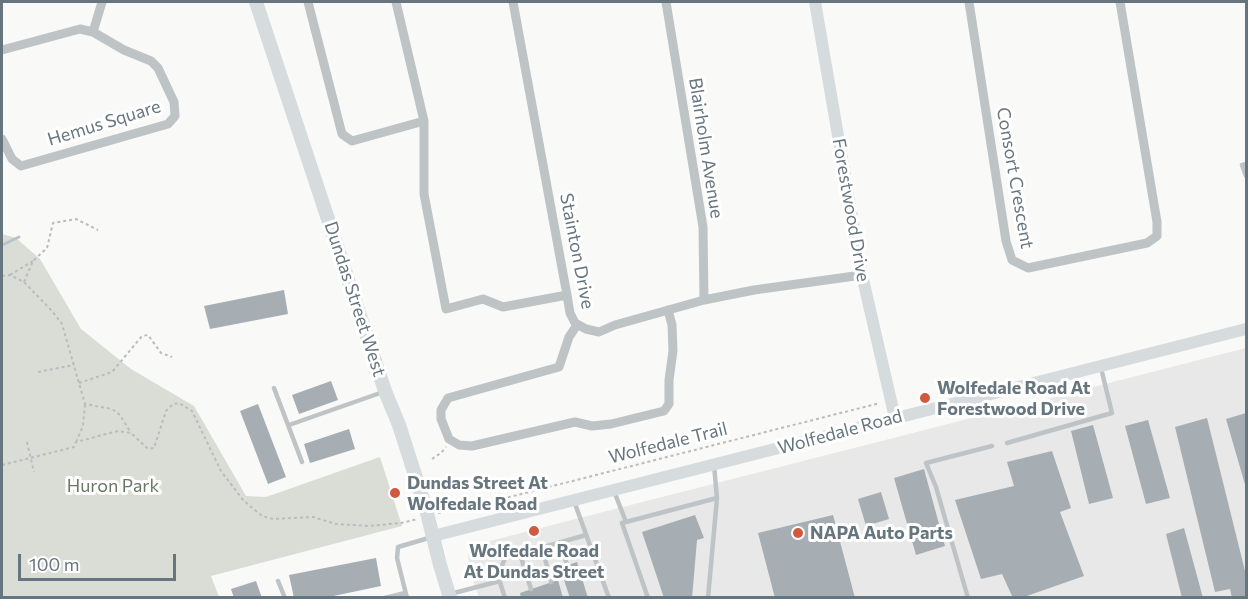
<!DOCTYPE html>
<style>
body{margin:0}
#map{position:relative;width:1248px;height:599px;overflow:hidden;background:#f9f9f7;font-family:Commissioner,sans-serif}
canvas{display:block}
.frame{position:absolute;inset:0;border:3px solid #66757e;pointer-events:none}
.scale{position:absolute;left:18px;top:554px;width:158px;height:27px;box-sizing:border-box;border:3px solid #66757e;border-top:0;padding-left:8px;font-size:18px;line-height:21px;white-space:nowrap;color:#66757e;-webkit-text-stroke:4px #fff;paint-order:stroke}
</style>
<div id="map">
<canvas width="1248" height="599"></canvas>
<div class="frame"></div>
<div class="scale">100 m</div>
</div>
<script>
const ctx = document.querySelector('canvas').getContext('2d');
ctx.lineJoin = 'round';
function paint(path, color) {
  ctx.fillStyle = color;
  ctx.fill(path, 'evenodd');
}
function shape(rows) {
  const path = new Path2D();
  for (const r of rows) {
    path.moveTo(r[0], r[1]);
    for (let i = 2; i < r.length; i += 2) path.lineTo(r[i], r[i + 1]);
  }
  return path;
}
function strokePath(path, color, width, dash) {
  ctx.strokeStyle = color;
  ctx.lineWidth = width;
  ctx.lineCap = dash ? 'butt' : 'round';
  ctx.setLineDash(dash || []);
  ctx.stroke(path);
}
function drawText(font, color, halo, rows, align = 'center') {
  ctx.font = font + ' Commissioner,sans-serif';
  ctx.lineWidth = 6;
  ctx.setLineDash([]);
  ctx.textBaseline = 'middle';
  ctx.strokeStyle = halo;
  ctx.fillStyle = color;
  for (const [text, x, y, turn = 0] of rows) {
    ctx.save();
    ctx.translate(x, y);
    ctx.rotate((+turn || 0) * Math.PI / 180);
    ctx.textAlign = isNaN(turn) ? turn : align;
    if (halo) ctx.strokeText(text, 0, 0);
    ctx.fillText(text, 0, 0);
    ctx.restore();
  }
}
paint(shape([
 [1246,348,1246,597,479,597,473,581,468,558,469,550,474,545]
]), '#e7e8e7');
paint(shape([
 [2,234,16,238,40,259,81,329,131,369,194,406,246,496,266,497,380,457,402,526,211,576,219,597,2,597]
]), '#d9ddd6');
strokePath(shape([
 [2,245,19,237]
]), '#b7c3c6', 3);
paint(shape([
 [284,290,288,314,210,329,204,306],
 [331,381,338,400,299,414,292,395],
 [258,404,286,477,268,484,240,411],
 [1246,413,1246,488,1226,419],
 [1207,418,1246,575,1246,598,1232,598,1230,589,1215,592,1175,427],
 [1148,420,1170,498,1146,504,1125,426],
 [1093,425,1113,498,1089,504,1071,431],
 [349,429,355,449,310,463,304,444],
 [1052,451,1071,508,1060,512,1084,576,1021,598,1013,598,1002,574,981,579,955,500,1014,486,1007,462],
 [924,469,945,546,916,555,894,478],
 [881,492,889,519,866,526,858,499],
 [695,515,704,538,697,540,692,598,664,598,642,532],
 [833,515,855,598,775,598,758,533],
 [1184,528,1203,598,1182,598,1166,534],
 [376,558,381,586,324,598,294,598,289,575],
 [577,562,588,598,570,598,560,568],
 [558,580,563,598,521,598,520,593],
 [256,581,262,598,234,598,231,589]
]), '#a6aeb3');
strokePath(shape([
 [10,275,33,261],
 [2,276,10,275,24,282,52,311,62,324,85,404,112,409,120,415,131,433],
 [24,282,33,261,47,248,53,223,76,219,98,230],
 [38,372,74,365],
 [79,383,112,372,142,336,148,335,161,353,172,357],
 [27,442,34,472],
 [76,442,83,426,85,404],
 [432,459,441,453,446,447],
 [2,465,74,447,76,442,118,431,131,433,148,449,154,448,166,411,173,404,179,403,192,411,221,471,243,500,262,516,273,519,313,517,336,524,368,526,401,523,418,519],
 [438,513,452,509,458,510,880,403]
]), '#b9bcbe', 2, [3, 3]);
strokePath(shape([
 [1246,164,1242,165,1246,176],
 [274,388,302,462],
 [289,425,383,392],
 [1007,443,1112,413,1101,368],
 [614,491,626,522],
 [574,501,609,598],
 [560,543,567,565],
 [542,547,551,582],
 [520,554,531,589],
 [278,581,285,598],
 [450,594,500,581],
 [385,598,405,593],
 [407,598,397,558,398,547,432,537],
 [505,598,498,576,505,558,586,535],
 [648,598,622,523,717,498],
 [708,598,717,498,714,465],
 [968,598,936,487,926,463,992,446]
]), '#bec3c6', 4.5);
strokePath(shape([
 [308,2,342,134,352,141,424,121],
 [396,2,424,121,424,194,446,309,483,299,503,307,567,295],
 [513,2,567,295,570,313,575,323,586,329,599,332,615,325,704,300,754,290,862,275],
 [666,2,703,227,704,300],
 [969,2,1006,241,1012,260,1028,268,1147,243,1157,236,1157,222,1120,2],
 [93,32,102,2],
 [2,50,80,29,93,32,124,50,151,61,158,68,174,102,175,116,168,124,21,166,12,159,2,139],
 [577,325,569,337,559,367,448,398,441,410,441,419,449,439,459,445,472,446,575,422,592,426,611,424,664,411,669,404,669,380,673,351,672,325,668,310]
]), '#bec3c6', 9);
strokePath(shape([
 [815,2,862,275,895,418],
 [433,536,1246,329]
]), '#d6dbdd', 12);
strokePath(shape([
 [256,2,385,391,399,425,426,509,440,565,450,598]
]), '#d6dbdd', 14);
for (const [x, y, r, color] of [
 [925,398,6,"#d05a3f"],
 [395,493,6,"#d05a3f"],
 [534,531,6,"#d05a3f"],
 [798,533,6,"#d05a3f"]
]) {
  const dot = new Path2D();
  dot.arc(x, y, r, 0, 2 * Math.PI);
  ctx.fillStyle = color;
  ctx.fill(dot);
  strokePath(dot, '#fff', 2);
}
drawText('18px', '#66757e', '#fff', [
 ["Hemus Square",104,123,-17],
 ["Blairholm Avenue",706,148,81],
 ["Consort Crescent",1015,178,80],
 ["Forestwood Drive",851,210,80],
 ["Stainton Drive",577,251,79],
 ["Dundas Street West",355,299,72],
 ["Wolfedale Road",840,432,-15],
 ["Wolfedale Trail",668,443,-14]
]);
drawText('bold 18px', '#66757e', '#fff', [
 ["Wolfedale Road At",937,388],
 ["Forestwood Drive",937,409],
 ["Dundas Street At",407,483],
 ["Wolfedale Road",407,504],
 ["NAPA Auto Parts",810,533],
 ["Wolfedale Road",534,551,"center"],
 ["At Dundas Street",534,572,"center"]
], 'left');
drawText('18px', '#697765', '#fff', [
 ["Huron Park",113,486]
]);
</script>
